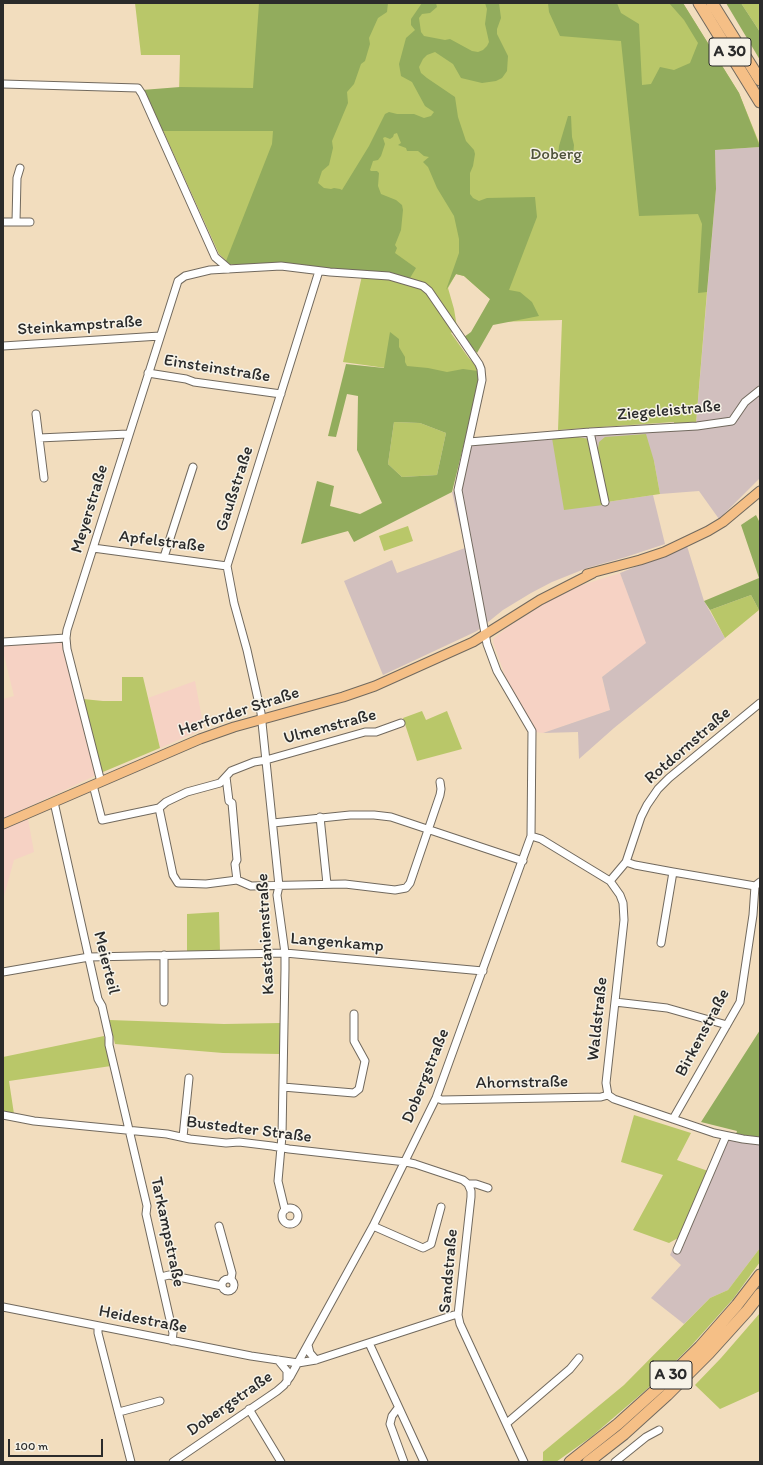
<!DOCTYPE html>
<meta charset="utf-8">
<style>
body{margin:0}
#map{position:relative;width:763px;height:1465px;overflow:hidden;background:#f2ddbe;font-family:Itim,sans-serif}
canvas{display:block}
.frame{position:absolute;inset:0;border:4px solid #2b2b2b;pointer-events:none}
.scale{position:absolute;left:8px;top:1439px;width:95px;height:18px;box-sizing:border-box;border:2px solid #2b2b2b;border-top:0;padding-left:5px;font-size:12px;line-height:14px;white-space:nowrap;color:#2b2b2b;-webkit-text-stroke:3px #f7f3e8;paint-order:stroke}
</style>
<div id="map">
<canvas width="763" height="1465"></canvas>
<div class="frame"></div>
<div class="scale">100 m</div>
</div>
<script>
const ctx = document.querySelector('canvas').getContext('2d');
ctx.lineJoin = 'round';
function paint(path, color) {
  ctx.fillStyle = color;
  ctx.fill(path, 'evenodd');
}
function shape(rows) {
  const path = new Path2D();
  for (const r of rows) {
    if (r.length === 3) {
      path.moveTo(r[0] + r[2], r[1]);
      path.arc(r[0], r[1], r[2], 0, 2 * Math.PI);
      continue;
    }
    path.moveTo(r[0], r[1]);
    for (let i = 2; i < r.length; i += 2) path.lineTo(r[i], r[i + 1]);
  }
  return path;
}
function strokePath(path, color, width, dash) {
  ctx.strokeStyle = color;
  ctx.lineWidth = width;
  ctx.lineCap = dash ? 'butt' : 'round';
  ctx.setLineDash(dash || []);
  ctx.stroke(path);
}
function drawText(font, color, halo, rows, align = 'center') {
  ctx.font = font + ' Itim,sans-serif';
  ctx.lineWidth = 3;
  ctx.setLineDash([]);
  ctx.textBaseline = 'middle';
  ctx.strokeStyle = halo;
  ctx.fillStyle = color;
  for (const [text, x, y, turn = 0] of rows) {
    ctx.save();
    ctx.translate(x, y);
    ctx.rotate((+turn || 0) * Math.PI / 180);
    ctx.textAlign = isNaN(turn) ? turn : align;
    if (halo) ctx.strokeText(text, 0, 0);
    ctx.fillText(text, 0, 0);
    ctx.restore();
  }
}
paint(shape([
 [620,573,647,643,602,677,610,710,543,733,535,732,507,681,493,642,494,638,508,627,547,602,582,585],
 [65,641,77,699,83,699,101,770,103,772,3,819,3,699,14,696,3,651,3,645],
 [195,681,204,729,160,748,148,698],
 [28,819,34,852,14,860,4,896,3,896,3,829]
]), '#f6d2c4');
paint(shape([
 [760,147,760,478,719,519,699,491,660,494,654,461,607,502,653,495,665,544,626,557,587,568,552,582,531,593,503,610,477,631,383,675,344,581,392,560,397,573,465,548,452,492,462,489,472,439,645,425,696,423,716,189,715,150],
 [687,546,704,601,725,638,614,728,579,759,578,732,543,733,610,710,602,677,646,643,620,573],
 [728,1140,760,1145,760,1248,728,1290,710,1298,684,1324,651,1298,681,1265,670,1255,708,1171,718,1143]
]), '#d1bfbe');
paint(shape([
 [135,3,683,3,739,93,760,145,710,144,700,292,707,292,696,423,674,424,674,422,558,430,562,320,495,322,490,299,464,276,456,274,448,288,454,309,457,327,451,333,468,357,477,367,478,381,343,362,363,271,230,264,219,254,146,93,179,92,180,55,141,55],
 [741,3,760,3,760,32],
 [394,422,420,423,446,433,437,475,402,477,388,464],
 [646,434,654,461,660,494,607,502,598,449,599,442,605,437],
 [578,437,589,439,603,505,564,510,552,438],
 [408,526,413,541,384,551,379,536],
 [751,595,759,610,725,638,710,610],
 [122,677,143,677,160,748,103,772,101,770,83,699,103,701,122,701],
 [422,711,426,720,447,711,462,749,417,761,403,718],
 [219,912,220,952,187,953,187,914],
 [109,1020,224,1024,281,1023,280,1054,223,1053,115,1044],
 [104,1036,111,1066,9,1081,14,1114,3,1113,3,1057],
 [634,1115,691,1133,677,1160,708,1171,678,1238,669,1243,633,1230,663,1175,621,1162],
 [760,1248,760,1262,733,1299,691,1346,647,1389,591,1437,556,1462,541,1462,543,1460,543,1452,624,1385,710,1298,728,1290],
 [760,1313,760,1391,720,1409,695,1385,721,1358]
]), '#b9c769');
paint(shape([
 [259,3,388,3,387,12,378,18,369,38,370,44,365,61,361,64,354,84,347,92,348,103,332,141,333,148,329,165,322,171,318,183,324,188,331,189,334,188,340,189,342,190,369,146,385,114,389,112,397,114,414,114,424,118,431,116,434,112,425,106,412,82,401,76,399,64,406,38,415,30,411,25,411,19,422,3,436,3,437,7,430,13,422,14,419,18,421,32,424,36,445,40,450,39,472,51,478,52,483,50,487,46,489,42,485,24,487,9,485,3,499,3,501,18,497,29,497,34,508,56,507,71,502,78,496,81,482,83,461,78,453,64,435,52,427,55,423,59,419,67,421,73,427,78,455,97,458,117,466,141,474,150,475,154,473,166,470,173,470,194,473,198,479,201,487,198,535,197,537,217,509,290,520,292,532,302,539,316,493,325,477,353,464,337,471,332,490,299,464,276,456,274,446,290,459,253,459,239,454,216,437,188,428,167,423,162,429,157,424,156,418,151,407,151,406,148,398,145,401,143,397,133,394,134,393,137,390,139,385,137,383,138,385,144,381,156,378,160,373,161,370,170,371,171,377,171,379,173,378,186,381,194,396,200,402,205,403,210,401,230,395,245,397,248,395,253,416,268,410,278,393,275,237,265,230,264,226,261,272,144,273,131,162,131,142,90,180,87,253,88],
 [548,3,631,3,617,3,621,13,639,24,642,85,651,84,660,67,674,70,690,63,698,43,684,20,669,3,683,3,739,93,760,147,715,150,716,189,707,292,698,293,702,224,698,214,639,216,621,41,560,36,549,12],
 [726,3,741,3,760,32,760,60],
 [568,116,571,116,572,137,574,145,573,156,569,159,562,160,558,157,559,146],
 [390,332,399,339,399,347,405,357,405,362,407,366,428,368,447,372,463,369,478,371,480,379,452,492,354,542,348,531,301,544,317,481,334,486,330,506,360,514,382,503,357,450,358,396,347,394,336,437,328,436,346,364,384,368],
 [394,422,420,423,446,433,437,475,402,477,388,464],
 [756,515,760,523,760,609,759,610,751,595,710,610,704,601,759,578,741,525],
 [760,1030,760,1137,736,1134,737,1131,701,1122]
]), '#92ac5d');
const minor = shape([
 [3,84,138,88,142,94,215,257,229,269],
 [3,222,30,222],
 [16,222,17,178,20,168],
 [3,346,160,336],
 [148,373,186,379,194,382,281,394],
 [36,414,44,478],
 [590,432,605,502],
 [39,438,128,434],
 [469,442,590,432,697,426,732,421,745,402,760,390],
 [93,548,227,566],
 [164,557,193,467],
 [3,642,66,638],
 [401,723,376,732,365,732,266,760,254,762,231,771,220,783,187,792,166,802,159,808,173,875,178,883,206,884,237,880,251,886,345,884,395,890,406,888,410,883,440,795,441,789,440,782],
 [226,777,229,801,232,803,237,860,235,864,237,880],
 [101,782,67,649,66,638,67,630,178,281,185,276,210,270,281,266,330,272,389,276,423,286,429,291,479,364,481,369,482,380,458,490,487,644,497,671,532,731,531,836,436,1098,373,1226,290,1377,284,1385,277,1391,173,1462],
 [93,785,102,820,159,808],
 [54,802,98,999,102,1006,109,1037,109,1045,147,1206,146,1214,173,1333,172,1341],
 [320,817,327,884],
 [273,823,350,815,374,815,391,817,523,861],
 [531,836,541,839,610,881,620,895,623,903,624,920,606,1083,608,1095,614,1099,714,1133,743,1139,760,1141],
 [626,862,635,865,673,872,755,886,760,882],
 [610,881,626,862,641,817,647,805,658,789,669,778,760,703],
 [661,943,673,872],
 [164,955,164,1002],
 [3,972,89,957,285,953,483,971],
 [615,1002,667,1008,727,1025],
 [283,1087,354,1093,359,1089,365,1061,354,1041,354,1014],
 [436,1098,442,1100,601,1097,608,1095],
 [3,1115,34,1121,167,1134,190,1139,226,1143,239,1142,272,1146,289,1149,406,1162,415,1164,463,1180,468,1184,476,1184,488,1188],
 [673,1119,740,1002,753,915,755,886],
 [183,1137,189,1078],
 [468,1184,471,1191,471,1197,458,1315,460,1324,524,1462],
 [290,1216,8],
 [285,1210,278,1181,282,1136,285,969,285,953,277,895,279,886,261,713,247,650,234,603,227,566,319,271],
 [219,1226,232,1273,231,1279],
 [373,1226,423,1248,431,1244,441,1207],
 [677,1250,726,1136],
 [161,1277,169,1275,222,1286],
 [228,1285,6],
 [3,1307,251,1356,298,1363,316,1360,454,1315,458,1315],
 [98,1326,98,1333,131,1462],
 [369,1343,424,1462],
 [308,1345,310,1353,316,1360],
 [278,1360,287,1371,287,1382],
 [398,1408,392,1416,390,1424,404,1462],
 [249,1409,281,1462],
 [119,1412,160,1401],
 [507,1423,570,1369,579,1358],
 [615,1462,646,1437,659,1430]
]);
const major = shape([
 [587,574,640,560,664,552,708,531,723,522,760,491],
 [3,824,200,739,234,727,343,697,375,686,473,642,540,600,593,573]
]);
const highway = shape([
 [699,3,760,102],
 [712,3,760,80],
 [570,1462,618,1424,658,1388,700,1347,737,1305,760,1275],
 [588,1462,624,1434,667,1395,709,1353,747,1311,760,1294]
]);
strokePath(minor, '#71695e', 9);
strokePath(major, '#71695e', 11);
strokePath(highway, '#71695e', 13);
strokePath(minor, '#fff', 7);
strokePath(major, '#f5bf86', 9);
strokePath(highway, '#f5bf86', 11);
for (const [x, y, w] of [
 [730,52,42],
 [671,1375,42]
]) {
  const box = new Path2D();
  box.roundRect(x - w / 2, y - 14, w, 28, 3);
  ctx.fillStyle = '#f7f3e8';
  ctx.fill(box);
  strokePath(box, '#2b2b2b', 1);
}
drawText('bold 16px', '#2b2b2b', null, [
 ["A 30",730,52],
 ["A 30",671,1375]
]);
drawText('17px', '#4e523a', '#f7f3e8', [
 ["Doberg",556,155]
]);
drawText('17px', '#2b2b2b', '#f7f3e8', [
 ["Steinkampstraße",80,326,-4],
 ["Einsteinstraße",217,369,9],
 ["Ziegeleistraße",669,411,-5],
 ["Gaußstraße",235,489,-72],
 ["Meyerstraße",90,509,-73],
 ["Apfelstraße",162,542,7],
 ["Herforder Straße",239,712,-18],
 ["Ulmenstraße",330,727,-15],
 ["Rotdornstraße",688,746,-41],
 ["Kastanienstraße",266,934,-93],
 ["Langenkamp",337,943,5],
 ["Meierteil",106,963,76],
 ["Waldstraße",598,1019,-84],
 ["Birkenstraße",703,1033,-62],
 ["Dobergstraße",426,1076,-68],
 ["Ahornstraße",522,1083,-1],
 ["Bustedter Straße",249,1130,7],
 ["Tarkampstraße",167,1232,78],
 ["Sandstraße",449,1271,-85],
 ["Heidestraße",143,1320,11],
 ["Dobergstraße",230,1404,-35]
]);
</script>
